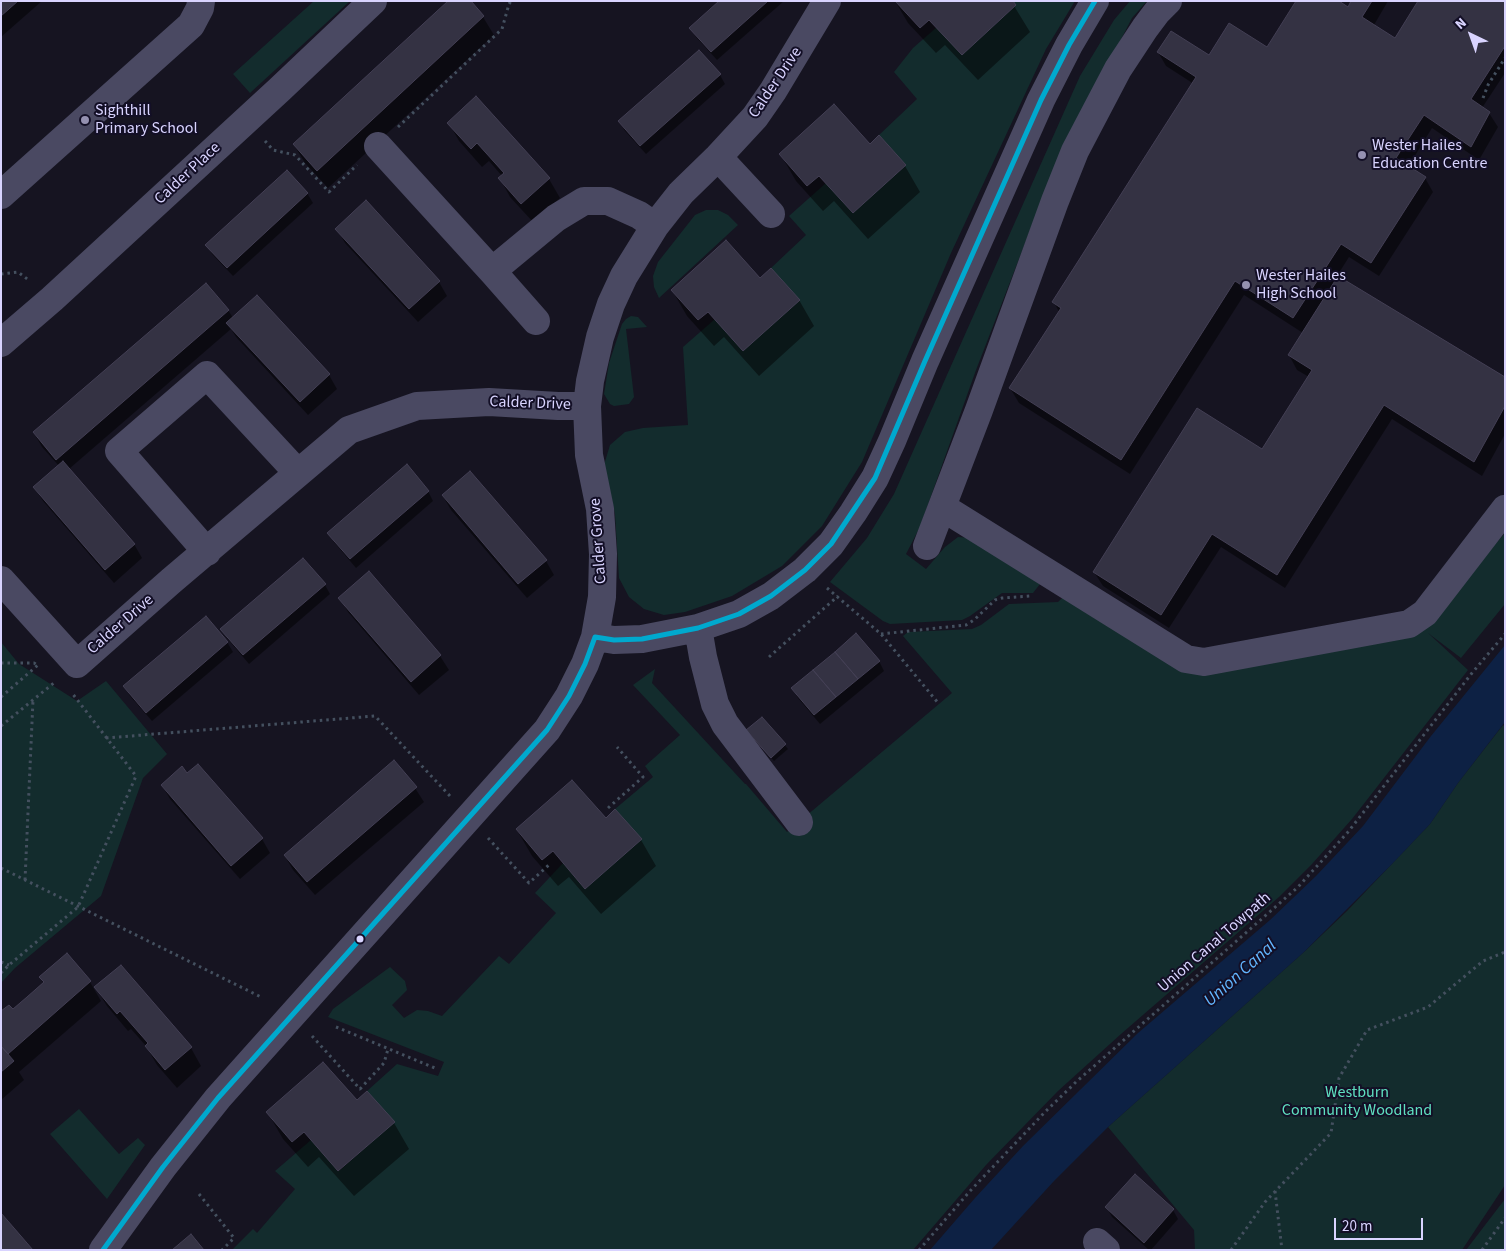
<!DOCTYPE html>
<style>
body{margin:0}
#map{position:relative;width:1506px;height:1251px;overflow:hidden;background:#161421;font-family:"Source Sans 3",sans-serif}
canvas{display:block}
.frame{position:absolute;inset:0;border:2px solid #d9d4ff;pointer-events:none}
.north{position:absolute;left:1446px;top:10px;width:50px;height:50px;-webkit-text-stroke:4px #130f26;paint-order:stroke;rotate:318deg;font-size:14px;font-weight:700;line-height:20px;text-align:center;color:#d9d4ff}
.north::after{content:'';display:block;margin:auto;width:18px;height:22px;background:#d9d4ff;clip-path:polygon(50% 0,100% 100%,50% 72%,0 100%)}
.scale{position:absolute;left:1334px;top:1218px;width:89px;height:22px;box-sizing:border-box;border:2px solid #d9d4ff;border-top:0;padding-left:6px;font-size:15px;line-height:18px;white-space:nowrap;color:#d9d4ff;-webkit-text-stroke:4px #130f26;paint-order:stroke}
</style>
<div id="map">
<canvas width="1506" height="1251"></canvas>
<div class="frame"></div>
<div class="north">N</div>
<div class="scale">20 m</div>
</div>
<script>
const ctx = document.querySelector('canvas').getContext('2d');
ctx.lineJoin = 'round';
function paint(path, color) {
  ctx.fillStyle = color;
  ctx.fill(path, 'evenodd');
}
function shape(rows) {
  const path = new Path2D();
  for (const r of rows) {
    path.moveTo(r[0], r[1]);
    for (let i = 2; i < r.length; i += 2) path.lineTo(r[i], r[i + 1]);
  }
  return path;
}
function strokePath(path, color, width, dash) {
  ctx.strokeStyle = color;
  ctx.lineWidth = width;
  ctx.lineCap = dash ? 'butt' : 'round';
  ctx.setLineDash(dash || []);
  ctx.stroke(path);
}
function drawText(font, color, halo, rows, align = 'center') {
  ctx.font = font + ' "Source Sans 3",sans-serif';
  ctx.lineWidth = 4;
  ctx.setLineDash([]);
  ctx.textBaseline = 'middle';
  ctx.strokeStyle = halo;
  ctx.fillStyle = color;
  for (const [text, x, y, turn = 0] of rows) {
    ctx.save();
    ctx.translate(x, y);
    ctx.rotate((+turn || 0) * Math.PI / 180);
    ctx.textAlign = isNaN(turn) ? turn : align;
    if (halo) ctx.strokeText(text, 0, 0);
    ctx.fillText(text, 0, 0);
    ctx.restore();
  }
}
paint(shape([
 [314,1,350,1,250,93,233,74],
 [1013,1,1075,1,1046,49,951,253,862,462,822,526,782,566,732,596,685,612,664,615,644,609,629,597,619,578,615,514,604,465,610,445,625,432,643,428,688,425,683,347,715,319,799,299,771,268,806,235,789,216,826,183,853,213,906,165,879,135,917,99,894,72,913,48,937,27,962,55,1016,5],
 [1130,1,1147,1,1132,18,1053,171,976,370,920,527,906,554,926,569,945,547,958,537,972,538,1040,584,1033,593,1002,593,970,616,962,620,890,624,883,621,830,582,867,538,894,494,1080,76,1114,20],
 [706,210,718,210,728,215,738,225,659,298,654,287,653,276,658,262,695,215],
 [631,316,638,317,647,327,626,329,634,397,629,404,614,406,610,404,604,394,609,363,622,324,626,319],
 [1505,533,1505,604,1461,658,1428,633,1468,670,1352,819,1312,864,1279,897,1121,1034,1058,1091,986,1165,913,1250,232,1250,253,1229,257,1233,295,1189,275,1171,311,1140,339,1171,394,1122,367,1091,397,1064,438,1076,444,1062,328,1017,333,1009,390,967,405,981,407,990,392,1005,404,1018,417,1010,428,1011,442,1016,499,956,509,964,556,913,535,893,563,863,585,888,641,839,615,809,653,777,645,766,680,735,633,685,655,669,652,683,745,784,746,784,787,832,952,693,903,636,908,632,972,629,981,625,1009,604,1058,602,1064,596,1180,668,1421,628],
 [1,642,19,664,77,701,106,681,167,754,143,778,101,896,15,968,1,983],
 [1503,725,1505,727,1505,1185,1462,1250,1195,1250,1194,1230,1108,1127,1304,952,1347,911,1430,824,1458,783],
 [79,1109,119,1154,138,1138,145,1145,107,1199,50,1134],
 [1505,1199,1505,1250,1466,1250]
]), '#132c2d');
paint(shape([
 [1505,645,1505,722,1458,783,1430,824,1392,864,1304,952,1108,1127,1054,1181,991,1250,930,1250,975,1198,1023,1146,1138,1033,1270,920,1316,876,1363,826,1431,736]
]), '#0d2144');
paint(shape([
 [1,1,42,1,1,37],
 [469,1,483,17,494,35,328,188,305,163,294,145],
 [721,1,784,1,717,60,696,37,691,28],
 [895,1,1011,1,1030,32,978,80,945,45,936,53,908,23],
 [1353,1,1388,1,1374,25,1395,39,1505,1,1505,73,1482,108,1489,113,1498,127,1479,160,1432,128,1408,167,1425,178,1433,192,1379,276,1349,257,1337,276,1505,378,1505,434,1482,476,1392,419,1285,588,1221,547,1169,628,1103,586,1094,572,1262,451,1309,377,1297,370,1289,355,1303,333,1244,295,1130,474,1019,403,1010,388,1059,312,1054,302,1194,84,1166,66,1158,52,1209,57,1267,49,1348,8],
 [720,75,725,84,646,154,625,131,620,122],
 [476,98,549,179,560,198,533,222,510,197,500,178,502,176,489,161,482,167,459,141,449,123],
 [879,137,905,166,920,192,868,239,834,201,823,211,796,181,781,155,870,145],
 [307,193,313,203,233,276,212,254,207,245],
 [337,229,439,282,447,296,418,322,345,243],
 [760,279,799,300,814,326,759,376,724,337,714,346,687,316,672,290],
 [228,310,233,318,329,375,337,389,308,415,236,337,231,329,69,469,134,544,142,558,114,583,43,501,34,487,59,466,42,447,34,433],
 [428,491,433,501,356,568,334,542,329,533],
 [443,496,546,561,554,575,527,598,451,510],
 [369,573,440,656,449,670,419,695,348,612,340,598],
 [325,585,330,594,249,664,227,638,222,629],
 [227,642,233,652,152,721,130,696,125,687],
 [879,661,884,671,820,724,798,698,793,689],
 [762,718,788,749,774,761,750,735],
 [198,765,262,839,270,853,240,879,170,799,162,785,187,775],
 [415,788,424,802,315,895,293,870,285,856],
 [606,820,641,840,656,866,601,914,569,877,558,886,532,856,517,830],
 [66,955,90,982,101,1001,19,1072,24,1080,1,1100,1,1013,13,1011,44,984,41,978],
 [96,988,191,1048,201,1066,177,1088,157,1065,146,1046,131,1029,128,1031,107,1006],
 [357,1102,394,1123,409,1149,354,1196,319,1157,308,1167,283,1139,268,1113],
 [1107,1208,1173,1210,1178,1219,1151,1250,1149,1250,1112,1217]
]), '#0007');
const building = shape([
 [1,1,18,1,1,16,1,1],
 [448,1,471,1,484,16,317,171,293,144,448,1],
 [719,1,768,1,711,52,689,28,719,1],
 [895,1,1013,1,1016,5,962,55,929,20,920,28,895,1],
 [1296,1,1339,1,1348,7,1351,1,1372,1,1362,17,1395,38,1418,1,1505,1,1505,46,1471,99,1490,112,1471,147,1424,115,1396,158,1426,177,1371,263,1341,244,1293,318,1235,281,1121,460,1009,388,1061,308,1052,302,1196,77,1157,52,1171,31,1209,55,1229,23,1267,47,1296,1],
 [699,50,721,74,640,146,618,121,699,50],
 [476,96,550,178,521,204,498,178,504,173,477,143,471,149,447,123,476,96],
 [834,104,870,144,879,135,906,165,853,213,819,176,807,186,779,154,834,104],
 [287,170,308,193,227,268,205,245,287,170],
 [366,200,440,281,409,309,335,229,366,200],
 [726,240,760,278,771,268,800,300,743,351,708,312,698,320,671,290,726,240],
 [1338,276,1505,377,1505,406,1474,462,1384,405,1277,575,1212,534,1161,615,1093,572,1197,408,1262,449,1312,370,1288,355,1338,276],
 [206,283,229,310,56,460,33,432,206,283],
 [257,295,330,374,300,402,226,323,257,295],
 [63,461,135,544,105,570,33,487,63,461],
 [407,464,429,491,350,559,327,533,407,464],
 [470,471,547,560,518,584,442,495,470,471],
 [303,558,326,584,243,655,220,629,303,558],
 [369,571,441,655,411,682,338,598,369,571],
 [206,616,228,642,146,713,123,686,206,616],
 [856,633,880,661,858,679,835,652,856,633],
 [835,652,858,679,836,697,813,670,835,652],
 [813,670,836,697,814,715,791,688,813,670],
 [762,717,786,744,771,758,746,730,762,717],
 [394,760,417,787,307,882,284,855,394,760],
 [198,764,263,838,231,866,161,785,182,766,187,773,198,764],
 [572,780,606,818,615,809,642,839,585,889,553,851,542,860,516,829,572,780],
 [67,953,91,981,8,1054,1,1046,1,1011,9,1005,13,1009,27,997,44,982,39,977,67,953],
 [121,965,192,1047,165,1070,145,1046,148,1043,120,1011,117,1014,94,987,121,965],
 [1,1046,14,1061,1,1072,1,1046],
 [323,1062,357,1100,367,1091,395,1122,338,1171,304,1132,292,1142,266,1112,323,1062],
 [1135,1174,1174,1209,1144,1243,1105,1207,1135,1174],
 [1,1213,33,1250,1,1250,1,1213],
 [191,1234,204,1250,172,1250,191,1234]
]);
paint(building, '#343243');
strokePath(building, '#433f54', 1);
strokePath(shape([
 [1483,98,1488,85,1505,58],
 [398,127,502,29,509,4,511,1],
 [265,141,273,150,295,155,329,192,357,165],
 [1,274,18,272,30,281],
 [827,588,881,634,939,704],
 [881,634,966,625,974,620,995,600,1002,598,1030,596],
 [769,657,838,596],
 [1,663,34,663,37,665],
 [1,697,38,665],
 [1,726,55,682],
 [106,738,375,716,450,796],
 [608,808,643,777,617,747],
 [488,838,529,883,551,863],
 [1,868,263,998],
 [25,880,33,700],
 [1,962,9,965],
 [1,973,9,965,78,907,136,776,72,693],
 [336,1027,435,1068],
 [312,1036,360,1089,384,1063,388,1049],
 [1275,1191,1282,1250],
 [199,1194,234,1238,222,1250],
 [919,1250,970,1191,1045,1112,1076,1082,1298,887,1348,832,1472,673,1505,634],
 [1231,1250,1265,1202,1331,1133,1339,1078,1367,1030,1428,1007,1483,961,1505,952],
 [1482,1250,1505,1218]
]), '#44505f', 3, [2.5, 4]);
strokePath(shape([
 [378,146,492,271,556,218,584,201,608,201,639,215,655,226],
 [718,157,771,214],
 [1,195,191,25,200,8,201,1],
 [492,271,536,321],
 [1,343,52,299,279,90,373,1],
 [942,507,1186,659,1204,662,1409,624,1425,613,1505,509],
 [927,546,979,410,1055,201,1075,151,1118,69,1145,28,1157,12,1168,1],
 [207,552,119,451,207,375,298,473],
 [1,580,77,664,171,581,349,430,417,406,489,402,558,406,587,406],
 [698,628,703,657,715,704,725,724,799,822],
 [595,637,614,640,642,639,698,628,739,614,771,596,805,570,831,544,853,513,875,478,892,441,925,361,1041,100,1069,45,1095,1],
 [1097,1242,1106,1250],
 [103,1250,163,1167,218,1098,547,730,569,696,585,664,595,637,602,597,603,554,600,509,589,455,587,406,590,381,600,337,611,304,624,276,655,226,681,193,718,157,755,117,773,91,827,1]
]), '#4a4962', 28);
strokePath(shape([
 [103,1250,163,1167,218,1098,547,730,569,696,585,664,595,637,614,640,642,639,698,628,739,614,771,596,805,570,831,544,875,478,925,361,1041,100,1069,45,1095,1]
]), '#00a9ce', 5);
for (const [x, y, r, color] of [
 [85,120,5,"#9591b1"],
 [1362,155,5,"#9591b1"],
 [1246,285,5,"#9591b1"],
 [360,939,4.5,"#d9d4ff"]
]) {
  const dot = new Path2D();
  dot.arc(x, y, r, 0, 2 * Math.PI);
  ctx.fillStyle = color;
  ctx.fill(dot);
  strokePath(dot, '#130f26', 2);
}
drawText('16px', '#d9d4ff', '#130f26', [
 ["Calder Drive",776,83,-56],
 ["Calder Place",188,174,-43],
 ["Calder Drive",530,404,2],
 ["Calder Grove",599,541,-94],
 ["Calder Drive",121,625,-41],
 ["Union Canal Towpath",1215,943,-41]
]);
drawText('16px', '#d9d4ff', '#130f26', [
 ["Sighthill",95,111],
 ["Primary School",95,129],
 ["Wester Hailes",1372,146],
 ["Education Centre",1372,164],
 ["Wester Hailes",1256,276],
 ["High School",1256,294]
], 'left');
drawText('16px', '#5fe0c0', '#130f26', [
 ["Westburn",1357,1093],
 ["Community Woodland",1357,1111]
]);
drawText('italic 18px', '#62b6ff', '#130f26', [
 ["Union Canal",1241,974,-42]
]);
</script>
